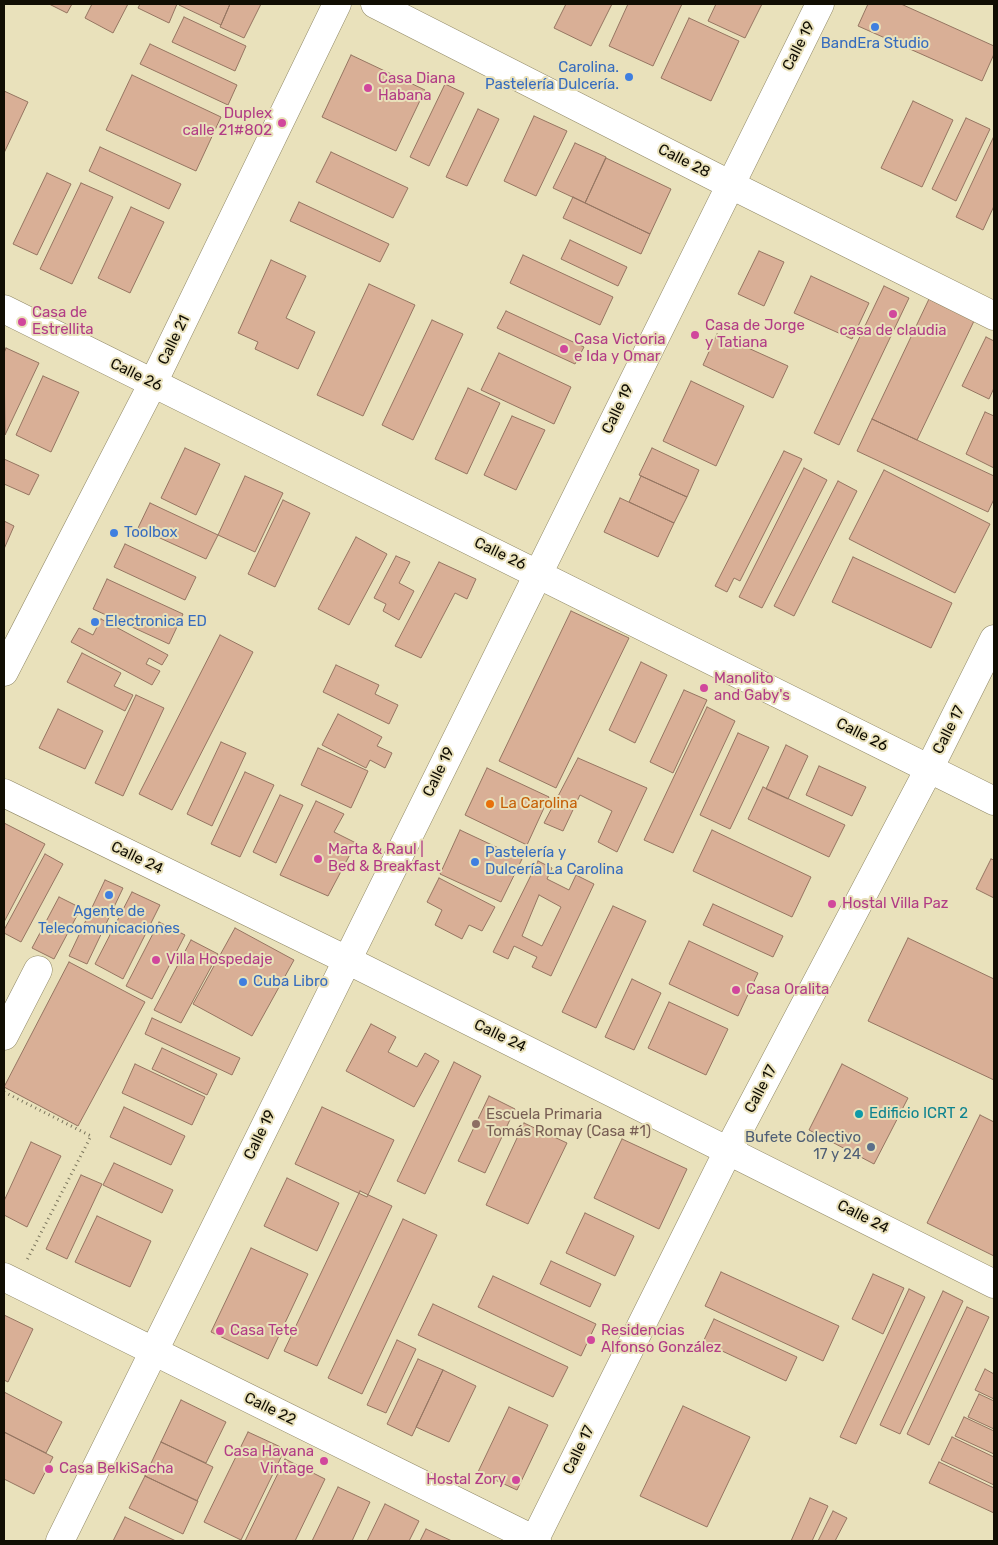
<!DOCTYPE html>
<meta charset="utf-8">
<style>
body{margin:0}
#map{position:relative;width:998px;height:1545px;overflow:hidden;background:#e9e1bb;font-family:Rubik,sans-serif}
canvas{display:block}
.frame{position:absolute;inset:0;border:5px solid #110e03;pointer-events:none}
</style>
<div id="map">
<canvas width="998" height="1545"></canvas>
<div class="frame"></div>
</div>
<script>
const ctx = document.querySelector('canvas').getContext('2d');
ctx.lineJoin = 'round';
function paint(path, color) {
  ctx.fillStyle = color;
  ctx.fill(path, 'evenodd');
}
function shape(rows) {
  const path = new Path2D();
  for (const r of rows) {
    path.moveTo(r[0], r[1]);
    for (let i = 2; i < r.length; i += 2) path.lineTo(r[i], r[i + 1]);
  }
  return path;
}
function strokePath(path, color, width, dash) {
  ctx.strokeStyle = color;
  ctx.lineWidth = width;
  ctx.lineCap = dash ? 'butt' : 'round';
  ctx.setLineDash(dash || []);
  ctx.stroke(path);
}
function drawText(font, color, halo, rows, align = 'center') {
  ctx.font = font + ' Rubik,sans-serif';
  ctx.lineWidth = 4;
  ctx.setLineDash([]);
  ctx.textBaseline = 'middle';
  ctx.strokeStyle = halo;
  ctx.fillStyle = color;
  for (const [text, x, y, turn = 0] of rows) {
    ctx.save();
    ctx.translate(x, y);
    ctx.rotate((+turn || 0) * Math.PI / 180);
    ctx.textAlign = isNaN(turn) ? turn : align;
    if (halo) ctx.strokeText(text, 0, 0);
    ctx.fillText(text, 0, 0);
    ctx.restore();
  }
}
const building = shape([
 [49,4,72,4,67,13,49,4],
 [92,4,128,4,113,33,85,18,92,4],
 [140,4,177,4,169,23,138,8,140,4],
 [179,4,230,4,221,25,179,5,179,4],
 [230,4,261,4,244,38,220,27,230,4],
 [566,4,612,4,591,46,554,28,566,4],
 [628,4,682,4,653,66,609,46,628,4],
 [716,4,762,4,745,38,708,21,716,4],
 [868,4,901,4,994,46,994,54,982,81,858,26,868,4],
 [184,17,246,46,235,71,172,42,184,17],
 [689,18,739,41,711,101,661,78,689,18],
 [150,44,237,85,228,105,140,64,150,44],
 [351,55,425,90,396,151,322,117,351,55],
 [132,75,221,117,196,171,106,130,132,75],
 [445,84,464,93,429,166,410,157,445,84],
 [4,91,28,102,4,153,4,91],
 [913,101,953,120,922,187,881,168,913,101],
 [478,109,499,119,467,186,446,177,478,109],
 [534,116,567,131,536,196,504,181,534,116],
 [966,118,990,129,956,201,932,189,966,118],
 [994,136,994,206,983,230,956,217,994,136],
 [575,143,606,157,585,203,553,188,575,143],
 [100,147,181,184,169,209,89,171,100,147],
 [331,152,408,188,393,218,316,182,331,152],
 [606,158,671,189,650,234,585,203,606,158],
 [47,173,71,184,37,255,13,244,47,173],
 [81,183,113,197,72,284,40,269,81,183],
 [573,197,650,234,641,254,563,218,573,197],
 [299,202,389,244,380,262,290,221,299,202],
 [131,207,164,222,130,293,98,278,131,207],
 [570,240,627,267,618,286,561,259,570,240],
 [759,251,784,262,764,306,738,294,759,251],
 [523,255,613,297,600,325,510,283,523,255],
 [271,260,306,276,286,318,315,332,298,369,255,349,258,342,238,333,271,260],
 [811,276,869,303,852,339,794,313,811,276],
 [369,284,415,305,363,416,317,395,369,284],
 [884,286,909,298,839,445,814,433,884,286],
 [929,299,974,321,917,440,872,419,929,299],
 [506,311,584,347,575,364,497,328,506,311],
 [432,320,463,334,413,440,382,425,432,320],
 [717,334,788,366,773,398,703,365,717,334],
 [986,337,994,341,994,388,989,399,962,386,986,337],
 [6,348,39,363,5,435,4,353,6,348],
 [499,353,571,387,554,424,481,390,499,353],
 [43,376,79,392,51,452,16,435,43,376],
 [691,381,744,406,716,466,663,441,691,381],
 [468,388,500,403,467,474,435,459,468,388],
 [985,412,994,416,994,468,966,454,985,412],
 [512,416,545,430,516,490,484,475,512,416],
 [872,419,994,476,994,499,988,512,857,451,872,419],
 [185,448,220,464,196,515,161,498,185,448],
 [652,448,699,470,687,497,639,475,652,448],
 [784,451,802,459,740,581,734,578,727,592,715,586,784,451],
 [4,459,39,475,29,495,4,484,4,459],
 [804,468,827,480,762,608,739,597,804,468],
 [884,470,990,524,955,593,849,539,884,470],
 [245,476,283,493,255,552,218,535,245,476],
 [641,476,687,497,674,523,629,502,641,476],
 [838,481,857,491,794,616,774,606,838,481],
 [620,498,674,523,658,557,604,532,620,498],
 [283,500,310,513,275,587,248,574,283,500],
 [150,503,218,535,206,559,138,528,150,503],
 [4,521,14,526,4,549,4,521],
 [356,537,387,554,349,625,318,609,356,537],
 [125,544,196,577,185,600,114,567,125,544],
 [396,556,410,562,399,583,414,591,399,620,383,611,386,604,374,598,396,556],
 [853,557,952,603,931,648,832,602,853,557],
 [439,562,476,579,467,599,455,593,421,658,395,646,439,562],
 [107,579,183,614,169,644,93,609,107,579],
 [571,611,629,638,556,788,499,761,571,611],
 [101,619,168,655,162,665,149,658,146,664,160,671,152,685,71,642,79,628,93,635,101,619],
 [220,635,253,652,172,810,139,794,220,635],
 [82,653,121,673,114,686,133,695,125,711,67,682,82,653],
 [641,662,667,675,635,743,609,730,641,662],
 [336,665,379,685,375,694,398,705,389,724,323,692,336,665],
 [684,690,707,700,673,773,650,762,684,690],
 [136,695,164,708,123,796,95,783,136,695],
 [707,707,735,721,673,853,644,840,707,707],
 [58,709,103,731,85,769,39,748,58,709],
 [338,714,382,737,377,746,392,753,385,768,370,760,366,768,322,745,338,714],
 [738,733,769,747,730,829,700,815,738,733],
 [221,742,246,753,212,826,187,814,221,742],
 [786,745,808,756,788,799,766,789,786,745],
 [318,748,368,771,351,808,301,785,318,748],
 [578,758,647,788,617,852,598,842,612,811,580,795,563,831,544,823,578,758],
 [819,766,866,787,852,816,806,795,819,766],
 [487,768,549,797,527,845,465,815,487,768],
 [245,772,274,785,240,857,211,844,245,772],
 [763,787,845,825,829,857,748,819,763,787],
 [280,795,303,805,276,863,253,852,280,795],
 [316,801,344,814,334,832,356,843,328,896,280,875,316,801],
 [4,823,45,844,4,922,4,823],
 [460,830,522,859,501,902,440,874,460,830],
 [712,830,811,877,792,917,693,871,712,830],
 [45,854,63,864,21,942,4,933,4,930,45,854],
 [991,859,994,860,994,898,976,889,991,859],
 [538,861,552,868,547,879,569,890,576,875,594,884,551,976,532,967,537,957,514,946,508,959,493,952,538,861],
 [539,895,561,907,542,946,522,936,539,895],
 [439,878,495,907,482,931,469,925,462,939,435,925,442,910,427,902,439,878],
 [105,880,123,888,87,964,69,956,105,880],
 [132,892,160,905,123,979,95,964,132,892],
 [59,897,81,908,54,959,32,948,59,897],
 [713,904,783,936,773,957,703,925,713,904],
 [613,906,646,921,596,1028,562,1012,613,906],
 [159,922,185,935,152,999,126,986,159,922],
 [235,928,294,960,252,1036,193,1004,235,928],
 [908,938,994,979,994,1080,868,1021,908,938],
 [191,940,218,954,181,1023,154,1010,191,940],
 [689,941,758,973,738,1016,669,984,689,941],
 [69,962,145,1002,78,1126,4,1087,69,962],
 [632,979,661,993,634,1050,605,1037,632,979],
 [669,1002,728,1029,706,1075,648,1048,669,1002],
 [152,1018,240,1058,232,1075,145,1034,152,1018],
 [371,1024,396,1037,388,1052,417,1067,425,1053,439,1061,414,1107,346,1071,371,1024],
 [162,1048,217,1074,207,1095,152,1069,162,1048],
 [454,1062,481,1076,425,1194,397,1181,454,1062],
 [135,1064,205,1097,192,1125,122,1093,135,1064],
 [842,1064,908,1098,874,1164,809,1130,842,1064],
 [489,1096,515,1109,485,1173,458,1161,489,1096],
 [124,1107,185,1136,171,1165,110,1137,124,1107],
 [322,1107,394,1140,367,1197,295,1164,322,1107],
 [980,1115,994,1122,994,1256,927,1223,980,1115],
 [524,1123,567,1143,528,1224,486,1205,524,1123],
 [622,1139,687,1169,659,1229,594,1198,622,1139],
 [31,1142,61,1156,27,1227,4,1215,4,1201,31,1142],
 [114,1163,173,1190,162,1213,103,1185,114,1163],
 [81,1175,102,1184,67,1259,46,1249,81,1175],
 [287,1178,339,1203,317,1251,264,1226,287,1178],
 [360,1191,392,1206,317,1366,284,1351,360,1191],
 [585,1213,634,1236,615,1276,566,1253,585,1213],
 [97,1216,151,1241,130,1287,75,1262,97,1216],
 [403,1219,437,1235,362,1394,328,1378,403,1219],
 [251,1248,308,1274,268,1359,211,1332,251,1248],
 [551,1261,601,1284,590,1307,540,1284,551,1261],
 [721,1272,839,1326,823,1361,705,1306,721,1272],
 [873,1274,904,1288,883,1334,852,1319,873,1274],
 [493,1276,596,1324,581,1356,478,1307,493,1276],
 [909,1289,925,1297,856,1444,840,1437,909,1289],
 [943,1291,963,1301,900,1434,880,1425,943,1291],
 [433,1304,568,1367,553,1397,418,1335,433,1304],
 [967,1307,989,1317,929,1445,907,1434,967,1307],
 [4,1315,33,1329,8,1382,4,1380,4,1315],
 [714,1319,797,1357,786,1381,703,1342,714,1319],
 [397,1340,416,1349,386,1413,367,1405,397,1340],
 [418,1359,443,1370,412,1436,387,1424,418,1359],
 [985,1369,994,1374,994,1399,975,1390,985,1369],
 [443,1370,476,1386,449,1442,416,1427,443,1370],
 [4,1392,62,1422,46,1453,4,1432,4,1392],
 [979,1394,994,1401,994,1429,968,1417,979,1394],
 [181,1400,226,1422,206,1463,161,1442,181,1400],
 [683,1406,750,1437,707,1527,640,1496,683,1406],
 [509,1407,548,1425,517,1490,478,1472,509,1407],
 [964,1417,994,1431,994,1454,955,1436,964,1417],
 [4,1432,53,1457,34,1494,4,1479,4,1432],
 [248,1432,285,1449,241,1540,204,1522,248,1432],
 [952,1437,994,1457,994,1485,941,1460,952,1437],
 [161,1442,213,1467,197,1501,145,1476,161,1442],
 [285,1459,325,1479,295,1541,245,1541,285,1459],
 [939,1462,994,1488,994,1513,929,1483,939,1462],
 [145,1476,198,1501,183,1534,129,1508,145,1476],
 [338,1487,370,1502,352,1541,312,1541,338,1487],
 [810,1498,828,1506,812,1541,791,1541,810,1498],
 [385,1504,419,1521,409,1541,367,1541,385,1504],
 [833,1511,847,1518,835,1541,818,1541,833,1511],
 [125,1517,176,1541,113,1541,125,1517],
 [426,1529,452,1541,420,1541,426,1529]
]);
paint(building, '#d9af96');
strokePath(building, '#957561', 1);
const minor = shape([
 [375,4,729,184,994,316],
 [4,309,994,801],
 [4,672,153,383,337,4],
 [4,793,347,960,994,1284],
 [4,1036,38,970],
 [4,1277,537,1541],
 [60,1541,820,4],
 [534,1541,729,1149,929,769,994,639]
]);
strokePath(minor, '#908866', 29);
strokePath(shape([
 [4,1092,91,1136,27,1260]
]), '#79745c', 3, [1, 4]);
strokePath(minor, '#fff', 28);
for (const [x, y, r, color] of [
 [875,27,5,"#3f7fe0"],
 [629,77,5,"#3f7fe0"],
 [368,88,5,"#d1479c"],
 [282,123,5,"#d1479c"],
 [893,314,5,"#d1479c"],
 [22,322,5,"#d1479c"],
 [695,335,5,"#d1479c"],
 [564,349,5,"#d1479c"],
 [114,533,5,"#3f7fe0"],
 [95,622,5,"#3f7fe0"],
 [704,688,5,"#d1479c"],
 [490,804,5,"#e8710a"],
 [318,859,5,"#d1479c"],
 [475,862,5,"#3f7fe0"],
 [109,895,5,"#3f7fe0"],
 [832,904,5,"#d1479c"],
 [156,960,5,"#d1479c"],
 [243,982,5,"#3f7fe0"],
 [736,990,5,"#d1479c"],
 [859,1114,5,"#0f9aa8"],
 [476,1124,5,"#8d6e63"],
 [871,1147,5,"#5c6f8a"],
 [220,1331,5,"#d1479c"],
 [591,1340,5,"#d1479c"],
 [324,1461,5,"#d1479c"],
 [49,1469,5,"#d1479c"],
 [516,1480,5,"#d1479c"]
]) {
  const dot = new Path2D();
  dot.arc(x, y, r, 0, 2 * Math.PI);
  ctx.fillStyle = color;
  ctx.fill(dot);
  strokePath(dot, '#e9e1bb', 2);
}
drawText('15px', '#366cbe', '#e9e1bb', [
 ["BandEra Studio",875,44,"center"],
 ["Carolina.",619,68,"right"],
 ["Pastelería Dulcería.",619,85,"right"],
 ["Toolbox",124,533],
 ["Electronica ED",105,622],
 ["Pastelería y",485,853],
 ["Dulcería La Carolina",485,870],
 ["Agente de",109,912,"center"],
 ["Telecomunicaciones",109,929,"center"],
 ["Cuba Libro",253,982]
], 'left');
drawText('15px', '#110e03', '#e9e1bb', [
 ["Calle 19",799,46,-63],
 ["Calle 28",684,161,27],
 ["Calle 21",174,340,-64],
 ["Calle 26",136,375,26],
 ["Calle 19",618,409,-64],
 ["Calle 26",500,554,26],
 ["Calle 17",949,730,-63],
 ["Calle 26",862,735,27],
 ["Calle 19",439,772,-64],
 ["Calle 24",137,858,26],
 ["Calle 24",500,1036,26],
 ["Calle 17",761,1089,-62],
 ["Calle 19",260,1135,-64],
 ["Calle 24",863,1217,27],
 ["Calle 22",270,1409,26],
 ["Calle 17",579,1450,-64]
]);
drawText('15px', '#b23c85', '#e9e1bb', [
 ["Casa Diana",378,79],
 ["Habana",378,96],
 ["Duplex",272,114,"right"],
 ["calle 21#802",272,131,"right"],
 ["Casa de",32,313],
 ["Estrellita",32,330],
 ["Casa de Jorge",705,326],
 ["y Tatiana",705,343],
 ["casa de claudia",893,331,"center"],
 ["Casa Victoria",574,340],
 ["e Ida y Omar",574,357],
 ["Manolito",714,679],
 ["and Gaby's",714,696],
 ["Marta & Raul |",328,850],
 ["Bed & Breakfast",328,867],
 ["Hostal Villa Paz",842,904],
 ["Villa Hospedaje",166,960],
 ["Casa Oralita",746,990],
 ["Casa Tete",230,1331],
 ["Residencias",601,1331],
 ["Alfonso González",601,1348],
 ["Casa Havana",314,1452,"right"],
 ["Vintage",314,1469,"right"],
 ["Casa BelkiSacha",59,1469],
 ["Hostal Zory",506,1480,"right"]
], 'left');
drawText('15px', '#c56008', '#e9e1bb', [
 ["La Carolina",500,804]
], 'left');
drawText('15px', '#0d838f', '#e9e1bb', [
 ["Edificio ICRT 2",869,1114]
], 'left');
drawText('15px', '#785e54', '#e9e1bb', [
 ["Escuela Primaria",486,1115],
 ["Tomás Romay (Casa #1)",486,1132]
], 'left');
drawText('15px', '#4e5e75', '#e9e1bb', [
 ["Bufete Colectivo",861,1138],
 ["17 y 24",861,1155]
], 'right');
</script>
